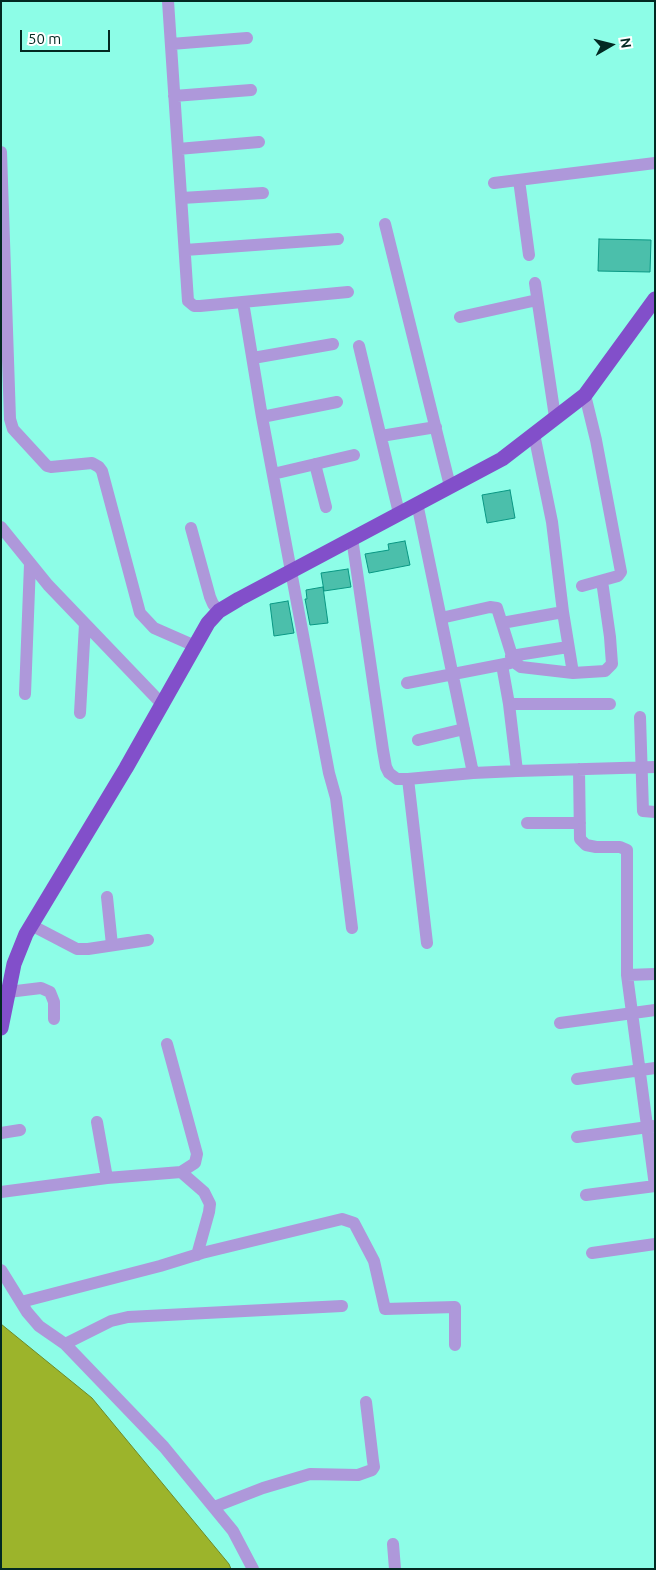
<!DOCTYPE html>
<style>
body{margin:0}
#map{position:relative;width:656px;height:1570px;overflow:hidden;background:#8dfde7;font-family:Ubuntu,sans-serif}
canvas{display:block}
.frame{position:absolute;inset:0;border:2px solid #022922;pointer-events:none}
.north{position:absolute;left:586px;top:20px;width:50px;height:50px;-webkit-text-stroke:4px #fff;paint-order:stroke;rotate:82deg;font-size:14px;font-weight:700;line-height:20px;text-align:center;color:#022922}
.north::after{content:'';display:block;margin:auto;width:18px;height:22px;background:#022922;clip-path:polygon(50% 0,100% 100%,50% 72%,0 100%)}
.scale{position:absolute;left:20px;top:30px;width:90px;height:22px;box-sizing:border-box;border:2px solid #022922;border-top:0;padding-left:6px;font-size:15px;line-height:18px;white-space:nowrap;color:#022922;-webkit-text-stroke:4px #fff;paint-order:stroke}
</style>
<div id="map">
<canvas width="656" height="1570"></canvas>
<div class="frame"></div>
<div class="north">N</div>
<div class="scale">50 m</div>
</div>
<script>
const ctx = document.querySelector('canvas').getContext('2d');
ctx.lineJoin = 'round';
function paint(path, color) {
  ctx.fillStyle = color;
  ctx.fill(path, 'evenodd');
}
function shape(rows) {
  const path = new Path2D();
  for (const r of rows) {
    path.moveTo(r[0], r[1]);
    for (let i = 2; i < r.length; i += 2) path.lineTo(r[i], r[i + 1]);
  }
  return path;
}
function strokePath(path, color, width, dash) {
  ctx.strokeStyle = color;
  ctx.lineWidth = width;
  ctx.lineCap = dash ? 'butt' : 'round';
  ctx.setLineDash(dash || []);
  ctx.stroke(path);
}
const water = shape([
 [1,1324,92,1398,229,1564,231,1569,1,1569,1,1324]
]);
paint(water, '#9cb42b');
strokePath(water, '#6e8a28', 1);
const building = shape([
 [599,239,651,240,650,272,598,271,599,239],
 [510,490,515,518,487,523,482,495,510,490],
 [405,541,410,565,369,573,365,554,389,550,388,544,405,541],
 [348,569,351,587,324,591,321,573,348,569],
 [323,587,328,623,310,625,305,599,307,599,306,590,323,587],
 [288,601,294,633,274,636,270,604,288,601]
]);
paint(building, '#4bbfab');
strokePath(building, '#099783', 1);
strokePath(shape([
 [168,1,188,301,194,306,200,306,348,292],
 [171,44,247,38],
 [174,96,251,90],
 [178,149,259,142],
 [1,152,10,419,13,429,47,466,51,467,92,463,99,467,102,471,140,613,154,628,195,646],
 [519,180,529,255],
 [494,183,655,163],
 [182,198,263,193],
 [385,224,450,486],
 [185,250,338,239],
 [535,283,555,417],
 [243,302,262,417,329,773,336,798,352,928],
 [460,317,537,300],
 [359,346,399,513],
 [253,358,333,344],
 [262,417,337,402],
 [534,434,552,522,563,612,573,673],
 [381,436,436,427],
 [315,464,326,507],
 [273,474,354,455],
 [417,503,473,773],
 [1,527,48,585,163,705],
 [191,528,210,597,213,604,219,611],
 [352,538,383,750,386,767,389,773,397,779,408,779,473,773,517,771],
 [582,586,618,576,621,572,596,440,585,395],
 [441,618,490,607,497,608,514,662,521,667,573,673,605,671,612,664,610,637,602,581],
 [502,623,563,612],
 [511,656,568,647],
 [502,665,509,704,517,771,655,767],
 [407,683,510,663],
 [25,694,30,564],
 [509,704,610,704],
 [80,713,85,624],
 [640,717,643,811,655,812],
 [418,740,464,729],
 [579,769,580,839,586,845,596,847,620,847,627,850,627,975,655,1186],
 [408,779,427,943],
 [527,823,580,823],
 [107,897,112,945],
 [31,925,77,949,88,949,148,940],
 [627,975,655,974],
 [8,992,41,988,50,992,54,1002,54,1019],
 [560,1023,655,1010],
 [167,1044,197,1154,195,1163,181,1172],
 [577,1079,655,1068],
 [97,1122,107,1178],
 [1,1133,20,1130],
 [577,1137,655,1126],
 [1,1192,107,1178,181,1172,204,1192,210,1204,209,1212,197,1255],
 [586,1195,655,1186],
 [592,1253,655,1244],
 [1,1270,27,1312,39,1326,65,1344,164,1447,233,1531,253,1569],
 [21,1302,160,1266,202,1253,342,1219,354,1223,374,1261,385,1309,455,1307,455,1345],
 [65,1344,111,1321,128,1317,342,1306],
 [214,1507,263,1488,310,1474,358,1475,372,1470,374,1467,373,1461,366,1402],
 [393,1544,395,1569]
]), '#ae98da', 12);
strokePath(shape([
 [1,1028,14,964,26,934,126,768,208,623,219,611,239,599,502,459,585,395,655,299]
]), '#824fca', 15);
</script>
